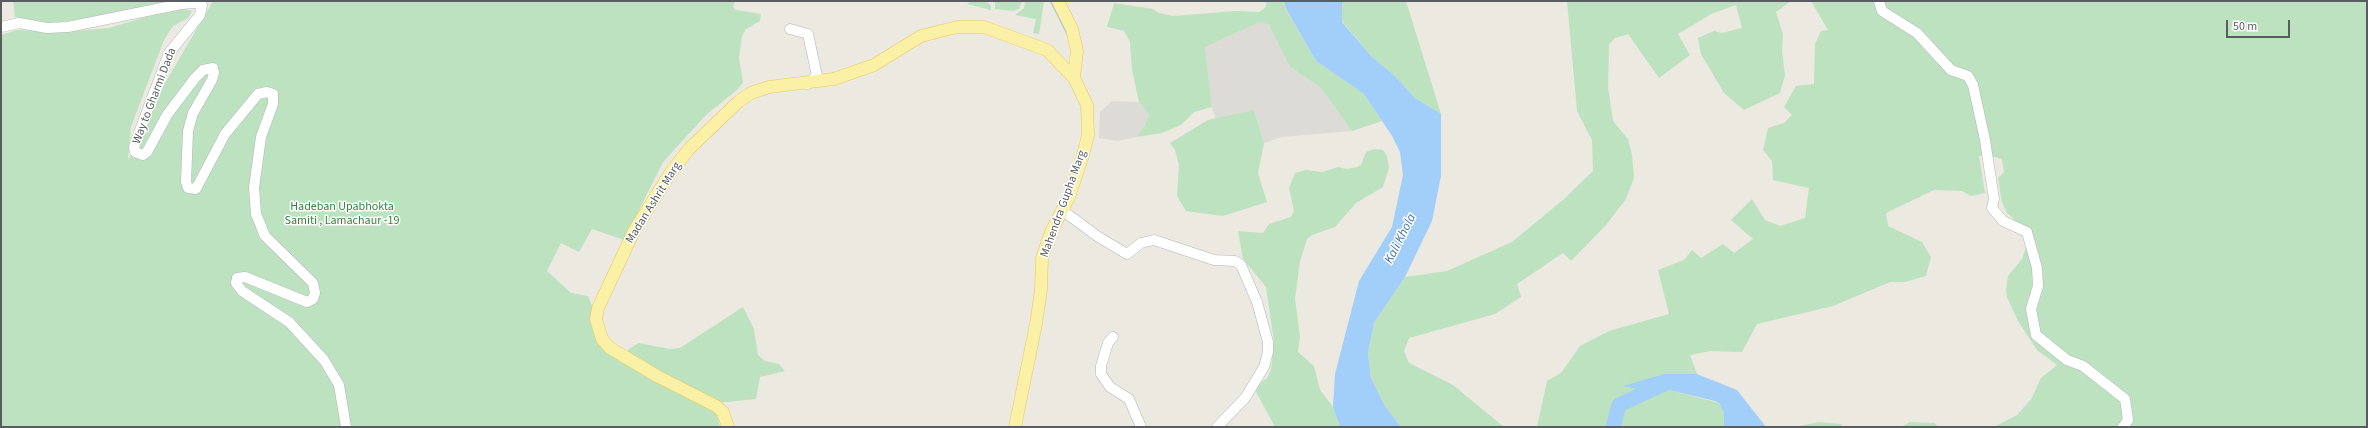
<!DOCTYPE html>
<style>
body{margin:0}
#map{position:relative;width:2368px;height:428px;overflow:hidden;background:#ebe9e0;font-family:"Source Sans 3",sans-serif}
canvas{display:block}
.frame{position:absolute;inset:0;border:2px solid #595c60;pointer-events:none}
.scale{position:absolute;left:2226px;top:20px;width:64px;height:18px;box-sizing:border-box;border:2px solid #595c60;border-top:0;padding-left:5px;font-size:12px;line-height:14px;white-space:nowrap;color:#595c60;-webkit-text-stroke:3px #fff;paint-order:stroke}
</style>
<div id="map">
<canvas width="2368" height="428"></canvas>
<div class="frame"></div>
<div class="scale">50 m</div>
</div>
<script>
const ctx = document.querySelector('canvas').getContext('2d');
ctx.lineJoin = 'round';
function paint(path, color) {
  ctx.fillStyle = color;
  ctx.fill(path, 'evenodd');
}
function shape(rows) {
  const path = new Path2D();
  for (const r of rows) {
    path.moveTo(r[0], r[1]);
    for (let i = 2; i < r.length; i += 2) path.lineTo(r[i], r[i + 1]);
  }
  return path;
}
function strokePath(path, color, width, dash) {
  ctx.strokeStyle = color;
  ctx.lineWidth = width;
  ctx.lineCap = dash ? 'butt' : 'round';
  ctx.setLineDash(dash || []);
  ctx.stroke(path);
}
function drawText(font, color, halo, rows, align = 'center') {
  ctx.font = font + ' "Source Sans 3",sans-serif';
  ctx.lineWidth = 3;
  ctx.setLineDash([]);
  ctx.textBaseline = 'middle';
  ctx.strokeStyle = halo;
  ctx.fillStyle = color;
  for (const [text, x, y, turn = 0] of rows) {
    ctx.save();
    ctx.translate(x, y);
    ctx.rotate((+turn || 0) * Math.PI / 180);
    ctx.textAlign = isNaN(turn) ? turn : align;
    if (halo) ctx.strokeText(text, 0, 0);
    ctx.fillText(text, 0, 0);
    ctx.restore();
  }
}
paint(shape([
 [1260,22,1269,25,1290,67,1320,87,1352,131,1282,137,1264,143,1254,110,1216,119,1212,107,1205,47],
 [1112,101,1139,102,1149,114,1144,127,1136,137,1118,141,1099,138,1100,112]
]), '#dcdbd5');
paint(shape([
 [13,1,167,1,108,15,42,25,15,17],
 [213,1,735,1,733,7,736,10,761,14,760,21,746,29,742,36,739,58,743,82,738,89,706,115,663,162,624,240,592,229,579,252,561,243,547,271,571,293,588,296,592,306,594,331,623,361,628,350,638,343,670,349,680,348,743,307,754,329,758,355,765,361,779,364,785,371,760,377,756,399,717,403,715,408,720,427,1,427,1,35,17,30,62,32,109,28,149,16,184,9,192,11,188,18,173,26,164,40,131,127,128,160,142,141,161,90],
 [971,1,986,1,991,6,991,10,967,4],
 [995,1,1022,1,1019,9,1013,11,995,9],
 [1025,1,1044,1,1039,34,1033,33,1036,19,1015,15,1024,8],
 [1267,1,1284,1,1286,10,1316,61,1364,94,1382,121,1352,131,1320,87,1290,67,1269,25,1260,22,1205,47,1212,107,1194,112,1181,125,1162,133,1136,137,1144,127,1149,114,1139,102,1132,70,1130,42,1124,31,1107,27,1114,3,1153,9,1159,13,1173,16,1236,11,1259,12,1265,8],
 [1342,1,1406,1,1441,114,1415,98,1395,76,1372,57,1342,21],
 [1567,1,1791,1,1776,12,1783,34,1782,51,1785,75,1780,93,1744,110,1724,93,1701,54,1698,38,1714,31,1722,33,1742,28,1736,5,1711,14,1678,34,1690,55,1659,78,1628,34,1615,38,1609,44,1608,87,1613,121,1628,139,1632,155,1634,178,1626,199,1606,225,1571,261,1563,253,1517,284,1521,297,1495,314,1409,338,1404,351,1409,363,1453,385,1504,427,1401,427,1385,406,1371,378,1368,353,1374,323,1405,277,1447,271,1512,242,1564,199,1593,171,1592,140,1577,111],
 [1811,1,2367,1,2367,427,1994,427,2017,415,2032,398,2041,378,2057,365,2037,350,2018,321,2007,297,2006,290,2008,276,2022,259,2027,244,2013,218,2007,213,2002,202,1998,178,2004,172,2002,159,1987,155,1979,156,1985,193,1971,196,1962,191,1934,190,1886,213,1888,226,1922,242,1931,257,1926,276,1905,282,1890,282,1833,306,1757,324,1742,352,1710,351,1690,355,1697,374,1664,374,1653,392,1669,390,1719,403,1724,413,1724,427,1537,427,1547,381,1561,373,1580,346,1609,331,1669,314,1658,270,1684,260,1692,250,1701,258,1723,244,1734,253,1753,239,1731,220,1752,199,1765,220,1780,226,1805,218,1809,188,1773,180,1772,161,1763,150,1768,128,1784,123,1792,115,1784,107,1796,86,1814,84,1815,44,1821,31,1828,30],
 [1254,110,1264,143,1258,173,1267,202,1223,216,1186,211,1177,196,1179,165,1175,150,1170,143,1208,120],
 [1374,149,1383,150,1387,156,1389,168,1383,187,1356,203,1335,227,1312,235,1307,239,1300,261,1295,299,1300,336,1298,352,1314,366,1320,390,1333,407,1340,427,1275,427,1254,388,1267,378,1271,370,1274,341,1266,287,1243,259,1238,231,1263,233,1269,224,1291,217,1294,211,1289,188,1295,173,1306,170,1322,172,1338,167,1346,169,1357,167,1361,165,1366,152],
 [1819,422,1841,424,1843,427,1795,427],
 [1910,422,1934,423,1939,427,1901,427]
]), '#bde2bf');
paint(shape([
 [1284,1,1342,1,1342,22,1372,57,1395,76,1415,98,1441,114,1441,176,1432,221,1405,277,1374,323,1368,353,1371,378,1385,406,1401,427,1340,427,1333,407,1335,374,1359,281,1392,227,1403,175,1400,152,1392,136,1364,94,1316,61,1286,9],
 [1664,374,1697,374,1737,390,1766,427,1724,427,1724,413,1719,403,1715,401,1669,390,1653,392,1623,386]
]), '#a1cffa');
strokePath(shape([
 [1051,1,1067,33]
]), '#a1cffa', 2.5);
strokePath(shape([
 [1613,427,1619,405,1666,383]
]), '#a1cffa', 15);
const minor = shape([
 [1879,1,1882,11,1917,33,1951,70,1968,76,1973,85,1985,140,1994,199,1992,208,2003,221,2027,232,2037,268,2038,286,2031,309,2036,335,2067,360,2083,366,2125,399,2128,420,2123,427],
 [1,27,19,23,47,28,68,27,181,4,194,3,202,5,200,15,169,53,139,133,134,147,135,152,143,155,147,152,167,115,195,78,203,70,213,68,214,73,212,80,193,113,188,131,186,182,188,188,196,189,225,134,258,94,267,92,273,94,273,104,261,137,254,188,256,214,265,236,313,283,315,293,313,299,307,302,245,277,237,278,236,283,242,291,289,322,324,360,339,385,346,427],
 [790,29,808,34,817,76,807,84],
 [1062,210,1097,236,1127,254,1141,243,1154,240,1214,260,1235,261,1241,265,1257,302,1268,342,1268,352,1264,367,1245,398,1217,427],
 [1113,337,1108,343,1101,366,1101,374,1110,387,1129,399,1141,427]
]);
const major = shape([
 [1058,1,1072,29,1077,51,1074,78],
 [728,427,723,412,716,406,657,376,610,348,602,339,596,319,598,308,634,231,671,172,689,149,738,102,751,93,769,87,834,79,874,65,921,36,957,27,984,27,1047,50,1074,78,1087,105,1088,135,1083,155,1069,197,1051,232,1042,258,1041,290,1036,324,1015,427]
]);
strokePath(minor, '#b3b6ba', 11);
strokePath(major, '#e9c85b', 13);
strokePath(minor, '#fff', 10);
strokePath(major, '#faf1a6', 12);
drawText('12px', '#595c60', '#fff', [
 ["Way to Gharmi Dada",155,96,-69],
 ["Madan Ashrit Marg",654,203,-58],
 ["Mahendra Gupha Marg",1064,204,-70]
]);
drawText('12px', '#38803f', '#fff', [
 ["Hadeban Upabhokta",342,207],
 ["Samiti , Lamachaur -19",342,221]
]);
drawText('italic 13px', '#4374b2', '#fff', [
 ["Kali Khola",1401,239,-63]
]);
</script>
